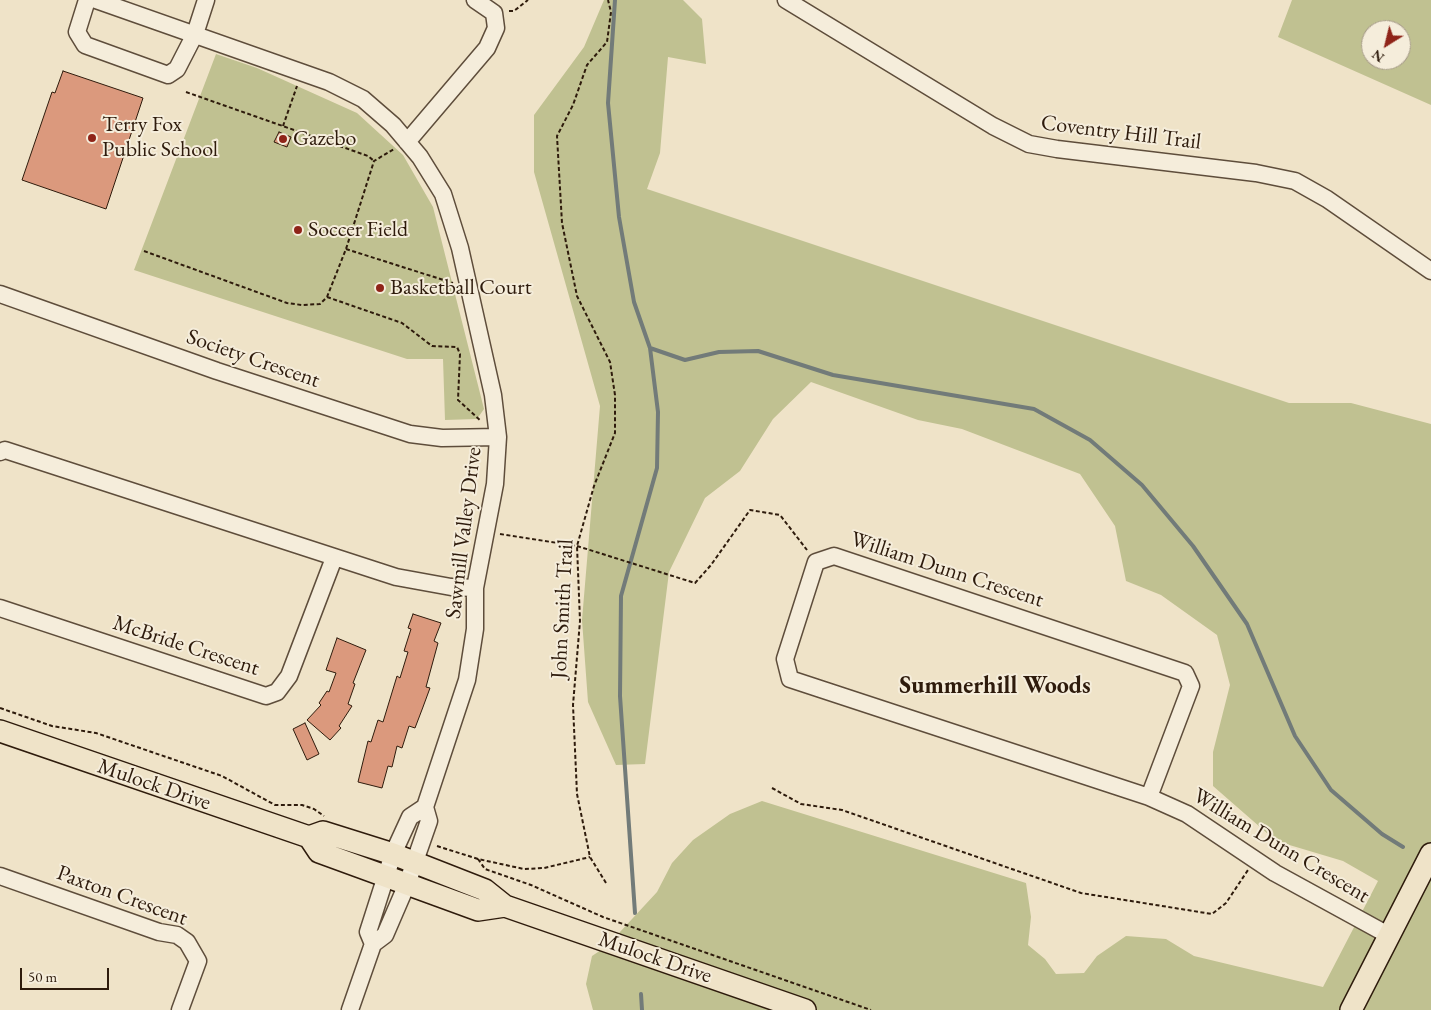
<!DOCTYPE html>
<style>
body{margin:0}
#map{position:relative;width:1431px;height:1010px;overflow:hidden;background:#efe3c8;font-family:"EB Garamond",serif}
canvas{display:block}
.north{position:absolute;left:1361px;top:20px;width:50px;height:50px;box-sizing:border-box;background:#f5eddb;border:1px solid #a59988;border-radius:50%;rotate:216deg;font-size:14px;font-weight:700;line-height:20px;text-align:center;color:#2e1b0c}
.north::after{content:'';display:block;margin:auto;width:18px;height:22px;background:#8f2418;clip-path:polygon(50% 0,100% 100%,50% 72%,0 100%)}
.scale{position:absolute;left:20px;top:968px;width:89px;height:22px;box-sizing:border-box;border:2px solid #2e1b0c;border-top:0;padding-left:6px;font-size:15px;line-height:18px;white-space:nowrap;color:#2e1b0c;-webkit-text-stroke:4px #f5eddb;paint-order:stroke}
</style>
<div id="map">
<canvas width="1431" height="1010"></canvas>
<div class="north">N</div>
<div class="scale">50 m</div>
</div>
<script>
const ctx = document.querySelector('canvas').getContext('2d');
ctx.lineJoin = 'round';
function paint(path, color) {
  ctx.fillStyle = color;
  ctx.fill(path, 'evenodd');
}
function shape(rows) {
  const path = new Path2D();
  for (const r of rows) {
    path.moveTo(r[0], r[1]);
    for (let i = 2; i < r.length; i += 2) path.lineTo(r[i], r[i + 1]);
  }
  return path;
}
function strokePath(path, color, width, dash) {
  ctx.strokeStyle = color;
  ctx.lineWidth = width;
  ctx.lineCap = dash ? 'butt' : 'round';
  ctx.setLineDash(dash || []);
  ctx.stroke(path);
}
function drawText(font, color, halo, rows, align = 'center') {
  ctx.font = font + ' "EB Garamond",serif';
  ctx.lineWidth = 4;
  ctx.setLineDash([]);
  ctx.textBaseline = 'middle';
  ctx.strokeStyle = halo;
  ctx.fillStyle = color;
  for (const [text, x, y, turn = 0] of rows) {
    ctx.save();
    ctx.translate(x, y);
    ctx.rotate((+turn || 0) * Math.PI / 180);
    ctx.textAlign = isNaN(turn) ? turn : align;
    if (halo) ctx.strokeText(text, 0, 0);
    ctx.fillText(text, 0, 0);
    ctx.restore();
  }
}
paint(shape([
 [604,0,683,0,702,19,706,64,668,57,660,153,647,189,1289,403,1351,403,1431,424,1431,1010,593,1010,586,984,592,956,607,946,657,892,672,863,693,840,730,814,762,801,1026,883,1031,917,1028,945,1045,959,1056,974,1084,973,1097,956,1126,936,1166,939,1194,956,1323,987,1378,881,1343,861,1276,841,1213,786,1213,752,1230,685,1217,635,1161,595,1126,581,1115,526,1080,474,962,429,918,420,811,382,773,419,740,471,705,498,669,572,645,764,616,765,588,702,582,620,600,406,534,172,534,115,584,47],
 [1292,0,1431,0,1431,105,1278,37],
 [1371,30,1401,30,1401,60,1371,60],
 [216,54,257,68,357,113,403,155,433,207,484,409,477,419,445,420,443,359,407,359,134,270]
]), '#c0c191');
strokePath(shape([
 [615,0,608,103,619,217,634,302,650,348,658,412,657,468,621,596,620,696,635,913],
 [650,348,685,360,719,352,758,351,833,375,1034,409,1090,440,1142,485,1193,546,1247,624,1295,736,1331,790,1382,834,1403,847],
 [641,994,642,1010]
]), '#727b79', 4);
const building = shape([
 [63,71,143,98,106,209,22,180,52,92,55,93,63,71],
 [279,132,291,137,287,147,274,142,279,132],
 [413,614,441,623,434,641,438,643,426,687,430,688,423,707,415,728,409,726,402,748,397,746,392,767,388,766,382,788,358,782,368,741,371,742,378,720,383,722,397,676,400,678,408,652,404,651,411,629,408,628,413,614],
 [337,638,366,650,353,683,355,684,348,704,352,706,339,726,341,728,330,740,307,720,321,705,319,703,327,691,329,692,336,673,326,670,337,638],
 [305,723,319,754,307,760,293,729,305,723]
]);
paint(building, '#db997d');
strokePath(building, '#2e1b0c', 1);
const minor = shape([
 [87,0,77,32,85,45,168,75,177,69,195,34,206,0],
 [96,0,329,82,363,99,393,125,420,157,443,194,460,248,493,395,498,437,495,484,475,588,475,629,467,680,425,807,410,817,393,854,368,932,373,944],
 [786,0,993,126,1029,144,1057,149,1256,173,1295,181,1327,199,1431,271],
 [407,142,487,48,496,28,494,13,475,0],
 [0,294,217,371,410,434,442,438,498,437],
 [0,452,5,450,396,577,451,587,475,588],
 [0,608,266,696,277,692,289,676,334,558],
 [1149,797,1191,686,1185,673,834,556,816,562,785,659,790,679,1149,797,1187,814,1275,873,1390,936],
 [0,876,159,932,177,935,187,942,198,961,180,1010],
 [350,1010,373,944,385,935,407,884,429,821,425,807]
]);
const major = shape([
 [0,731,309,837,323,832,393,854,485,890,505,906,805,1010],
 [309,837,319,852,478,910,505,906],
 [1351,1010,1431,854]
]);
strokePath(minor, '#5e4d3b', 19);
strokePath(major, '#2e1b0c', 24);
strokePath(shape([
 [509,11,514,11,528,0],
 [186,92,368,156,374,161],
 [283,126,297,86],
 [346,249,453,283],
 [144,251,287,303,302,305,320,304,327,297,346,249,374,161,394,149],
 [327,297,402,323,432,346,457,347,460,354,458,400,481,421],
 [500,534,577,546,695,583,711,565,750,510,780,515,807,550],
 [0,708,52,726,96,733,222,776,275,805,302,805,314,809,324,816],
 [772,788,801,804,842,810,1081,893,1212,914,1226,903,1248,870],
 [437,846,478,859,524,869,544,868,590,857],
 [478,859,485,869,531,885,603,917,871,1010],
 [606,883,590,857,577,794,573,705,580,621,577,546,594,486,615,433,615,395,610,362,577,296,562,223,557,136,573,105,587,65,607,42,611,12,608,0]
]), '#2e1b0c', 2, [4, 2.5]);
strokePath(minor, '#f5eddb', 16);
strokePath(major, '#efe3c8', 21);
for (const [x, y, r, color] of [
 [92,138,5,"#8f2418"],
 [283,139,5,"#8f2418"],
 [298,230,5,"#8f2418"],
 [380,288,5,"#8f2418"]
]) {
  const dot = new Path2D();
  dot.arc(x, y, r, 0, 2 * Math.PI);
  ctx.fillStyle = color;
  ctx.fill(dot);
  strokePath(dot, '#f5eddb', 2);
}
drawText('22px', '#2e1b0c', '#f5eddb', [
 ["Terry Fox",102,125],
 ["Public School",102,150],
 ["Gazebo",293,139],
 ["Soccer Field",308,230],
 ["Basketball Court",390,288]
], 'left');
drawText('22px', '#2e1b0c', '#f5eddb', [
 ["Coventry Hill Trail",1121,133,7],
 ["Society Crescent",253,359,19],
 ["Sawmill Valley Drive",464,533,-83],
 ["William Dunn Crescent",947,570,18],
 ["John Smith Trail",563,609,-87],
 ["McBride Crescent",186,646,18],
 ["Mulock Drive",154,785,19],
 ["William Dunn Crescent",1281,846,31],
 ["Paxton Crescent",122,896,20],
 ["Mulock Drive",655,958,19]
]);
drawText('bold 24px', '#2e1b0c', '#f5eddb', [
 ["Summerhill Woods",995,686]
]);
</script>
